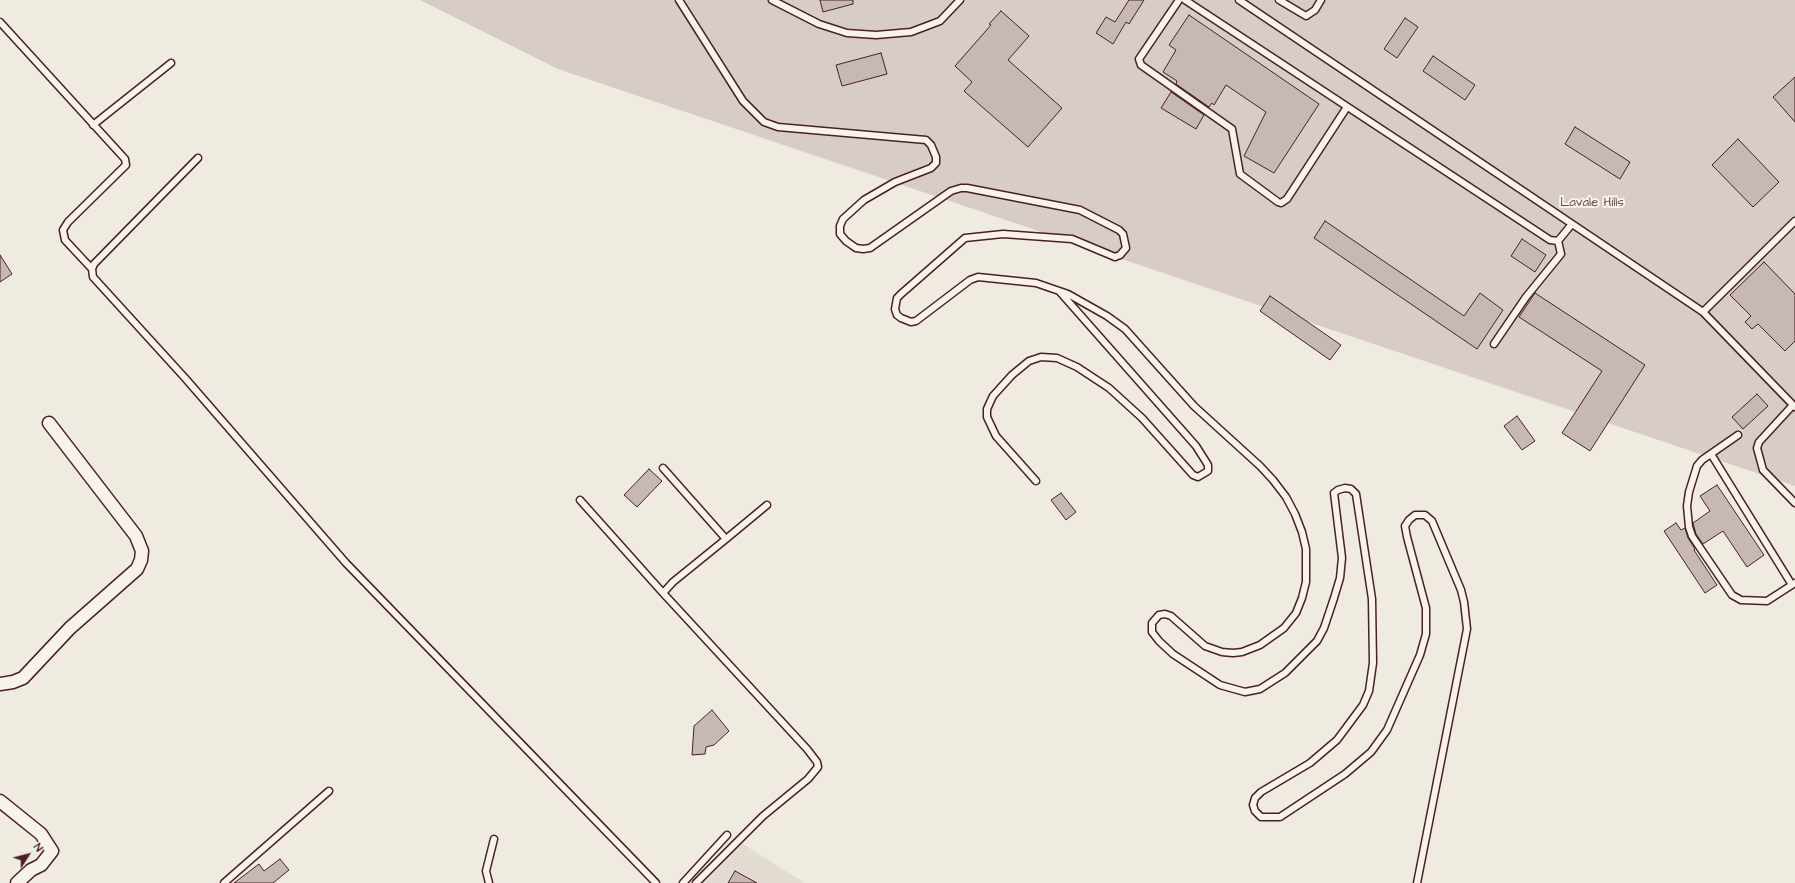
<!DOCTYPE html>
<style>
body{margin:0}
#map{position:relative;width:1795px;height:883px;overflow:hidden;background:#f0ebe0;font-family:"Architects Daughter",sans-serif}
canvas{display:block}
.north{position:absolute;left:8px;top:835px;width:40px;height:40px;-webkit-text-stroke:3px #f7f3e8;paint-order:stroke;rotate:54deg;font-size:11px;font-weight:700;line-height:16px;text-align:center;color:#4a1f2b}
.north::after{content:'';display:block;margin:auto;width:14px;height:18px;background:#4a1f2b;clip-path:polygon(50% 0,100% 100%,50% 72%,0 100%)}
</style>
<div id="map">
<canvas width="1795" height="883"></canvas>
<div class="north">N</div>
</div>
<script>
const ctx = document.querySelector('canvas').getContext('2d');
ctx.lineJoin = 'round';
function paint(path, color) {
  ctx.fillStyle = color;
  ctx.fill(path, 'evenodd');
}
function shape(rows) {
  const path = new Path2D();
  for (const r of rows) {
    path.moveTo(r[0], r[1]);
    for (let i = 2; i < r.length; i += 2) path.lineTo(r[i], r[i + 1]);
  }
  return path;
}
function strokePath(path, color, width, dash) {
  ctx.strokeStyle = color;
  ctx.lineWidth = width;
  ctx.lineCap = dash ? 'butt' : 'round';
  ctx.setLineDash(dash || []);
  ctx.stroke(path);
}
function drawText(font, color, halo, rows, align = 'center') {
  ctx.font = font + ' "Architects Daughter",sans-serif';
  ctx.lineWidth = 4;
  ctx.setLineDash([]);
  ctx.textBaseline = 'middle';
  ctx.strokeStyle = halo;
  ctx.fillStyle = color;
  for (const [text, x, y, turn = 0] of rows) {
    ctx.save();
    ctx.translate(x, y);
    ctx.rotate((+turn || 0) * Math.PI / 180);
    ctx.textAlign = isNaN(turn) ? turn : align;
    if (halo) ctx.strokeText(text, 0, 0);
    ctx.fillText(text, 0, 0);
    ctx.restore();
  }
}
paint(shape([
 [738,841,805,883,697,883]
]), '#e3dcd2');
paint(shape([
 [420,0,1795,0,1795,486,558,69]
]), '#d8cdc6');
const building = shape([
 [820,0,853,0,853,4,823,12,820,0],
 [1129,0,1144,0,1129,24,1126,22,1113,44,1096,33,1106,17,1115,22,1129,0],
 [1001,11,1029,36,1008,60,1062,108,1028,147,964,91,972,82,955,66,991,25,989,24,1001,11],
 [1189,15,1319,104,1274,173,1244,156,1266,112,1226,85,1214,105,1212,103,1209,107,1176,84,1177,81,1163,72,1176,50,1169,45,1189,15],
 [1405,18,1418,27,1397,58,1384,49,1405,18],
 [881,53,887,74,842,86,836,65,881,53],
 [1433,56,1475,85,1465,100,1423,71,1433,56],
 [1795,77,1795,122,1773,97,1795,77],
 [1171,92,1204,115,1196,129,1161,108,1171,92],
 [1575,127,1630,162,1620,179,1565,144,1575,127],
 [1738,139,1779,182,1753,207,1712,165,1738,139],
 [1325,221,1464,316,1480,293,1503,310,1477,349,1314,238,1325,221],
 [1522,239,1546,255,1535,272,1511,256,1522,239],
 [0,255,12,274,0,282,0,255],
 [1764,262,1795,294,1795,341,1785,351,1758,324,1752,329,1745,322,1751,316,1730,295,1764,262],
 [1535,293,1645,365,1590,451,1562,433,1602,371,1519,317,1535,293],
 [1270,296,1341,345,1330,360,1260,311,1270,296],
 [1757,394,1768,406,1743,429,1732,417,1757,394],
 [1517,416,1535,441,1522,450,1504,426,1517,416],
 [649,469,662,481,637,507,624,495,649,469],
 [1717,485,1764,555,1747,567,1723,531,1703,544,1696,534,1693,523,1710,511,1700,496,1717,485],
 [1061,493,1076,512,1066,520,1051,500,1061,493],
 [1676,523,1681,530,1685,528,1688,538,1695,549,1694,550,1717,585,1705,593,1664,531,1676,523],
 [712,710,729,731,714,745,706,747,705,754,692,755,694,726,712,710],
 [280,859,289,870,273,883,234,883,259,864,264,871,280,859],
 [735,871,757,883,728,883,735,871]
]);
paint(building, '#c6b8b3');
strokePath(building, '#4a1f2b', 1);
const lane = shape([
 [679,0,743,101,764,122,778,127,926,140,931,145,936,157,936,163,931,168,895,182,864,200,843,219,840,226,840,234,846,241,856,248,863,249,870,248,951,191,961,188,967,188,1080,210,1119,230,1123,234,1126,248,1120,255,1115,257,1072,239,1003,234,965,238,901,294,897,298,895,309,897,315,901,318,911,322,916,321,970,280,978,277,1036,283,1068,294,1107,316,1125,329,1194,406,1260,466,1273,480,1286,497,1295,514,1302,532,1306,549,1306,582,1302,598,1296,613,1284,628,1260,645,1242,652,1233,653,1222,652,1205,646,1171,616,1165,614,1159,615,1152,623,1152,632,1159,641,1173,654,1220,685,1245,692,1260,689,1285,673,1317,641,1324,628,1334,598,1340,578,1342,558,1334,493,1338,490,1345,488,1351,489,1356,494,1372,599,1373,663,1369,691,1363,705,1337,740,1310,763,1261,792,1255,798,1253,805,1255,811,1261,817,1280,817,1345,774,1371,752,1387,730,1420,655,1426,634,1426,608,1407,537,1405,526,1409,520,1415,515,1425,515,1432,521,1461,590,1464,602,1467,629,1417,883],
 [772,0,819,24,847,33,876,35,911,32,940,21,960,0],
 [1179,0,1139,59,1141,65,1232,129,1240,174,1278,202,1281,203,1287,199,1347,107],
 [1185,0,1550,240,1558,241,1572,224],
 [1239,0,1703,312,1795,407],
 [1279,0,1306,16,1315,10,1321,0],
 [0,22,125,159,126,165,68,222,63,230,65,240,92,269],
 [93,125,171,63],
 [198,158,94,264,92,269,93,277,185,378,346,563,656,883],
 [1703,312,1795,221],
 [1494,344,1526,297,1561,254,1558,241],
 [1793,405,1759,442,1757,448,1763,470,1795,503],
 [1738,435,1702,460,1697,466,1689,492,1687,506,1689,527,1692,536,1732,595,1741,600,1767,601,1795,583],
 [1711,454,1792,585],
 [663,468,726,539,673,582,663,593,807,749,817,762,818,767,808,779,763,816,696,883],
 [1036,481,996,436,987,417,987,409,993,396,1012,375,1029,361,1041,357,1057,358,1077,367,1109,388,1142,418,1193,475,1198,477,1208,471,1208,465,1196,446,1060,292],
 [580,500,663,593],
 [726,539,767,505],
 [224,883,329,791],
 [489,883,486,871,494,839],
 [683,883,727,835]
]);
const street = shape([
 [0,684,13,682,23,678,70,628,137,569,141,560,142,551,136,536,49,423],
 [0,801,41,834,52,851,41,865,31,870,17,883]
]);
strokePath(lane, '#4a1f2b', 9);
strokePath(street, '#4a1f2b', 15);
strokePath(lane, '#f7f3e8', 6);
strokePath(street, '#f7f3e8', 12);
drawText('13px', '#6e4a52', '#f7f3e8', [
 ["Lavale Hills",1592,203]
]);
</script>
